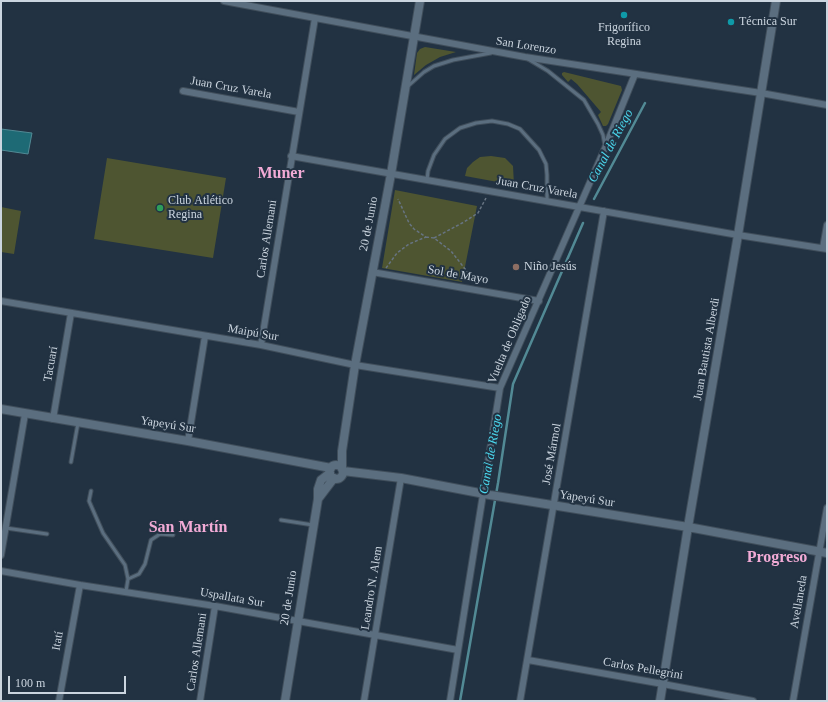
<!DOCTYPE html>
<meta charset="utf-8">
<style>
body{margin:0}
#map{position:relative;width:828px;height:702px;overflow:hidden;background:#223242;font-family:"Times New Roman",serif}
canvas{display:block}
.frame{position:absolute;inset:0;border:2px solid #cbd5df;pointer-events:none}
.scale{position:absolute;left:8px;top:676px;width:118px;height:18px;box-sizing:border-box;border:2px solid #cbd5df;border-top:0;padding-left:5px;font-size:12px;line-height:14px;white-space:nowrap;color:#cbd5df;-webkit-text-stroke:3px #223242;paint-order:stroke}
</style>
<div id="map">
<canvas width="828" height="702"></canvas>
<div class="frame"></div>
<div class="scale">100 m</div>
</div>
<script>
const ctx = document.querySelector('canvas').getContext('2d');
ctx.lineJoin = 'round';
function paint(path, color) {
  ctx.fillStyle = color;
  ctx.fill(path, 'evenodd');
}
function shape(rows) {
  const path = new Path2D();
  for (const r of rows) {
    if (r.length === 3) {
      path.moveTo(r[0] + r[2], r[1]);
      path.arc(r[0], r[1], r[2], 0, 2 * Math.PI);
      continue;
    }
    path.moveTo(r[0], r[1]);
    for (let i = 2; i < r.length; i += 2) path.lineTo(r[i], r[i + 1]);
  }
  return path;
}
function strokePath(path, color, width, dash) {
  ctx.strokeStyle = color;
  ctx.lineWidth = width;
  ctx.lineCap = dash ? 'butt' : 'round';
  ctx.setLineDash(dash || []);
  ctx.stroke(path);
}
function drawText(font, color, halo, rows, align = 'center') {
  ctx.font = font + ' "Times New Roman",serif';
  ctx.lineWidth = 4;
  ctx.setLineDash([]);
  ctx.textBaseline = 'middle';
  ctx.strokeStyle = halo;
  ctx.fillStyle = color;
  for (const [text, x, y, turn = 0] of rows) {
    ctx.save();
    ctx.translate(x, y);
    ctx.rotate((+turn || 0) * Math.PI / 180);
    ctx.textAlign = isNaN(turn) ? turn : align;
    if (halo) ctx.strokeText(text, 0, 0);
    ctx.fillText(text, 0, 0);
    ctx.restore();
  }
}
paint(shape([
 [425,47,456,52,440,57,426,65,414,75,417,53,420,49],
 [564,72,621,86,622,90,608,124,606,126,603,126,598,115,601,112,577,84,571,79,568,82,562,75,562,73],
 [491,156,505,158,513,166,514,185,465,176,467,168,473,162,480,157],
 [107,158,226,178,213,258,94,239],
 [395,190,477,206,462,282,382,268],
 [1,207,21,211,14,254,1,252]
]), '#4e5531');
const water = shape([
 [1,129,32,133,28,154,1,150,1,129]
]);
paint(water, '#1e6a75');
strokePath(water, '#528a95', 1);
strokePath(shape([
 [594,199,645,103],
 [460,701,498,483,513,384,583,223]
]), '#528a95', 2.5);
const service = shape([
 [528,59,548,71,584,100,598,124,603,135,605,146],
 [407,87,424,72,434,66,453,60,491,53],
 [427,180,428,171,434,155,445,139,460,128,476,123,492,121,508,124,520,129,539,150,546,164,547,175,547,201],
 [71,462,78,423],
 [91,491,89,501,103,533,125,565,128,579,126,591],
 [281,520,313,525],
 [6,528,47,534],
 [128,579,139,574,145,564,151,540,160,534,173,535]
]);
const minor = shape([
 [224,1,525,57,761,93,827,105],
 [183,91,299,112],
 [291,156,738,235,827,249],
 [823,248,827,225],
 [372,272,539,301],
 [1,301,261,345,355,365,500,388],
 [261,345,315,18],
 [53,419,71,313],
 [188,441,205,336],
 [1,555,25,414],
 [1,571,80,585,215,606,458,650],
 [528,660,663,684,753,701],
 [59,701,80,585],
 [200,701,215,606],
 [364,701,401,478],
 [450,701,500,388,605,148,635,74],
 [520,701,604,211],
 [793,701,827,508]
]);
const tertiary = shape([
 [1,409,188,441,331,468],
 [336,472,7],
 [342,469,342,451,355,365,391,174,420,1],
 [343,471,401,478,490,495,688,527,827,553],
 [318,499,334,478],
 [285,701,318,499,318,489,321,480,330,473],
 [660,701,688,527,738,235,776,1]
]);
strokePath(service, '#404e5b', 5);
strokePath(minor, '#404e5b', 8);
strokePath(tertiary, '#404e5b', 10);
strokePath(shape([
 [426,237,434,238,451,251,469,274],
 [434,238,464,222,478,213,486,198],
 [386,268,397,253,409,244,426,237,414,229,409,223,398,199]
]), '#677482', 1.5, [3, 2]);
strokePath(service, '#5b6e7f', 3);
strokePath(minor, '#5b6e7f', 6);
strokePath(tertiary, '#5b6e7f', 8);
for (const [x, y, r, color] of [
 [624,15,4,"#0f9aa8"],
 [731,22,4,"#0f9aa8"],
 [160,208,4,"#2e9e5b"],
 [516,267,4,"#8d6e63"]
]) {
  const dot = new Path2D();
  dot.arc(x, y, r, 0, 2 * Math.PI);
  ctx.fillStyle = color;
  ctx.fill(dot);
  strokePath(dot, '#223242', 1.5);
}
drawText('12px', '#cbd5df', '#223242', [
 ["Técnica Sur",739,22],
 ["Frigorífico",624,28,"center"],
 ["Regina",624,42,"center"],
 ["Club Atlético",168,201],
 ["Regina",168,215],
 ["Niño Jesús",524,267]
], 'left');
drawText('12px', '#cbd5df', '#223242', [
 ["San Lorenzo",526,46,9],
 ["Juan Cruz Varela",231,88,10],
 ["Juan Cruz Varela",537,188,10],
 ["20 de Junio",369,224,-79],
 ["Carlos Allemani",267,239,-81],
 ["Sol de Mayo",458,275,10],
 ["Maipú Sur",253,333,10],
 ["Vuelta de Obligado",510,340,-67],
 ["Juan Bautista Alberdi",707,349,-80],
 ["Tacuarí",51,364,-80],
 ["Yapeyú Sur",168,425,9],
 ["José Mármol",552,454,-80],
 ["Yapeyú Sur",587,499,9],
 ["Leandro N. Alem",372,588,-81],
 ["Uspallata Sur",232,598,10],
 ["20 de Junio",289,598,-81],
 ["Avellaneda",799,602,-80],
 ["Itatí",58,641,-80],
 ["Carlos Allemani",197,652,-81],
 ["Carlos Pellegrini",643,669,10]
]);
drawText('italic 13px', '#4bd8ee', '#223242', [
 ["Canal de Riego",611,146,-62],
 ["Canal de Riego",491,454,-80]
]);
drawText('bold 16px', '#f2abd6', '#223242', [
 ["Muner",281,174],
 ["San Martín",188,528],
 ["Progreso",777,558]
]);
</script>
